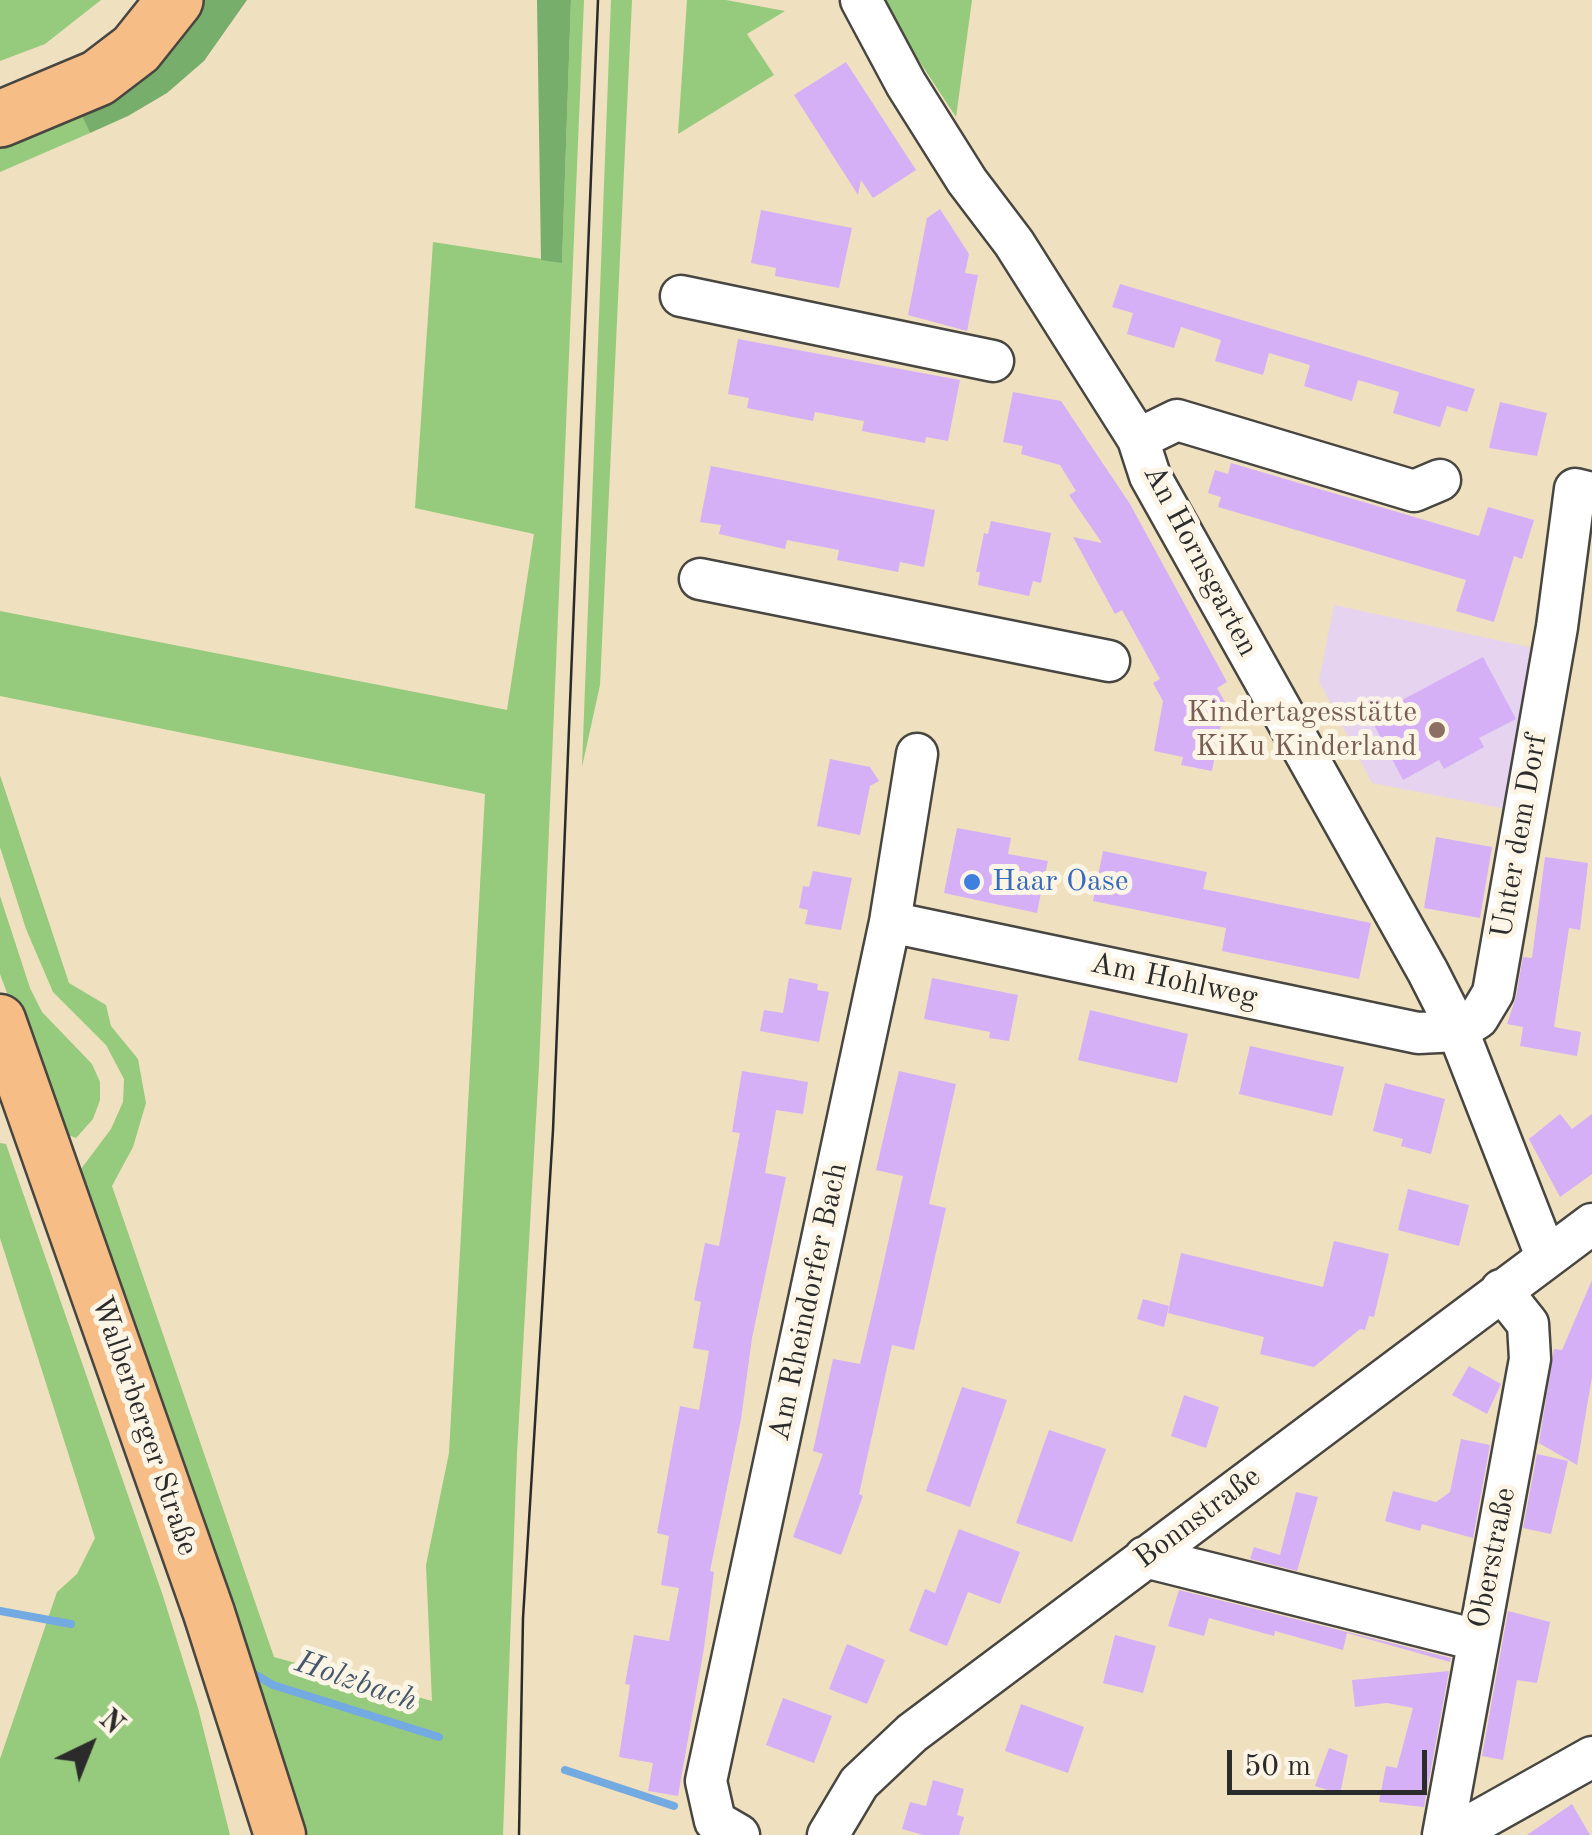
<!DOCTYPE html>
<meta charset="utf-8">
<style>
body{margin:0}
#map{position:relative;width:1592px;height:1835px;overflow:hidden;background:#efe0bf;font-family:"Old Standard TT",serif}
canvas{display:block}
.north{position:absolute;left:40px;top:1695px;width:100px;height:100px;-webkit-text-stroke:8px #fcf5e5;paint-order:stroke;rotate:43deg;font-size:28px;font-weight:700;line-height:40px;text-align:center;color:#2b2b2b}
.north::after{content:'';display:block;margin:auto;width:35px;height:45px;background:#2b2b2b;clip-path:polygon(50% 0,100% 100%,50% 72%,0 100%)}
.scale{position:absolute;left:1227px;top:1750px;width:200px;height:45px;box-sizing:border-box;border:5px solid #2b2b2b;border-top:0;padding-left:12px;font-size:30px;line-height:35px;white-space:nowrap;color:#2b2b2b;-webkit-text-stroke:8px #fcf5e5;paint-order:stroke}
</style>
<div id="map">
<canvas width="1592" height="1835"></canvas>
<div class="north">N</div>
<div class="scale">50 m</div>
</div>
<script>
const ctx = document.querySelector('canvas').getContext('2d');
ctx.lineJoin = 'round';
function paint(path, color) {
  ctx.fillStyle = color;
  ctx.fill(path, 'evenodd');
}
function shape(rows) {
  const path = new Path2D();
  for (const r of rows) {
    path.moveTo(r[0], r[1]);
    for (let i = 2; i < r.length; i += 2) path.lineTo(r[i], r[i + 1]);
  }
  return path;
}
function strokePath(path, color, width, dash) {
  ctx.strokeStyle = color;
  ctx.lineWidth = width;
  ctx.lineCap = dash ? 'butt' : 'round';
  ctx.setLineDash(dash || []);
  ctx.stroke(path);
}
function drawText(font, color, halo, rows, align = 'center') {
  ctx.font = font + ' "Old Standard TT",serif';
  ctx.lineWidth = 10;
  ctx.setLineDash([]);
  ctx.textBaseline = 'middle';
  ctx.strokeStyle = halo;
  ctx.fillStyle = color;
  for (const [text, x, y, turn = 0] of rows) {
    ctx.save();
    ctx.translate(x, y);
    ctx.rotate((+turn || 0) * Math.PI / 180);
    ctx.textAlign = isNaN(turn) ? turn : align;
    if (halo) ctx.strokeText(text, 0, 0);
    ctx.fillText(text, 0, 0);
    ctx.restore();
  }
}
paint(shape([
 [1334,605,1543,650,1517,811,1372,783,1319,681]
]), '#e6d3f0');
paint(shape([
 [0,0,101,0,45,44,0,61],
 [571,0,584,0,539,1066,517,1453,503,1835,296,1835,81,1198,81,1169,111,1129,123,1102,124,1079,106,1045,53,992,26,929,0,847,0,775,69,983,106,1005,111,1026,138,1059,146,1103,133,1147,112,1186,274,1657,432,1701,426,1565,449,1453,485,794,0,696,0,611,507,710,534,534,415,508,433,242,562,262],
 [611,0,632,0,600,685,582,767],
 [687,0,726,0,785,11,747,34,774,75,678,134],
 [879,0,972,0,956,117],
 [80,112,90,133,0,172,0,145],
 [0,896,30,988,42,1012,92,1064,100,1082,100,1100,93,1119,76,1138,58,1131,0,974],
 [0,1143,6,1144,163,1596,198,1708,230,1835,0,1835,0,1759,57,1592,77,1574,95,1538,0,1238]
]), '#96ca7c');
paint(shape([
 [202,0,247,0,204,61,167,93,128,116,90,133,80,112],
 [537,0,571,0,562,263,541,260]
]), '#78ae6c');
strokePath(shape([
 [0,1611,71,1624],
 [256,1675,273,1685,439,1737],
 [565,1770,674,1806]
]), '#74aae2', 8);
paint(shape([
 [846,62,916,170,873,198,861,180,858,195,794,95],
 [940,209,969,254,965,273,978,275,967,331,908,315,927,218],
 [761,210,852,228,839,288,775,276,776,268,751,263],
 [1120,284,1475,389,1467,412,1447,406,1440,427,1393,413,1399,392,1358,380,1352,401,1304,386,1310,365,1269,353,1263,375,1215,361,1221,340,1181,327,1174,348,1127,334,1133,313,1112,307],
 [738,339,960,380,948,441,926,437,925,443,862,431,864,421,815,412,813,421,747,408,749,398,728,394],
 [1013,392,1061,401,1130,504,1227,682,1217,688,1225,702,1212,771,1181,765,1183,757,1154,751,1163,701,1153,683,1160,679,1122,610,1115,614,1073,537,1102,543,1069,495,1076,491,1060,465,1021,454,1023,446,1003,442],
 [1500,402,1547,413,1537,456,1489,448],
 [1231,463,1479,536,1488,507,1534,520,1522,559,1514,556,1494,622,1456,611,1466,580,1218,507,1221,497,1208,493,1215,470,1228,474],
 [711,466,935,510,924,567,900,562,898,572,837,560,839,550,787,540,785,549,719,534,721,525,700,522],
 [991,521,1051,533,1041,583,1033,581,1029,596,978,585,980,572,976,572,984,533,988,534],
 [1483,657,1516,719,1479,738,1484,747,1444,769,1439,760,1403,780,1370,717],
 [830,759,870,767,879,781,870,786,860,835,817,826],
 [957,828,1011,838,1008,854,1048,861,1045,874,1051,885,1041,893,1037,913,944,893],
 [1436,837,1492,847,1480,918,1424,908],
 [1103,851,1207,872,1203,889,1371,923,1359,979,1222,951,1226,928,1093,901],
 [1545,857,1588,863,1580,930,1569,928,1554,1027,1581,1032,1577,1056,1520,1046,1523,1027,1507,1024,1516,997,1523,957,1532,958],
 [813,871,852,878,841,930,805,924,808,910,799,908,803,886,809,887],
 [789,978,818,984,817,990,829,992,819,1042,760,1031,764,1010,783,1013],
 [932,978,1018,995,1009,1041,989,1038,990,1032,924,1019],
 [1090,1010,1188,1034,1177,1083,1078,1060],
 [1250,1046,1344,1067,1332,1116,1239,1094],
 [742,1071,808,1082,803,1114,776,1110,765,1173,786,1177,752,1338,741,1419,710,1571,714,1572,704,1648,678,1796,648,1791,653,1763,619,1757,630,1685,625,1684,634,1635,669,1641,679,1588,661,1585,669,1536,657,1533,680,1406,699,1410,709,1351,693,1348,701,1302,694,1300,705,1243,719,1246,740,1133,732,1132],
 [899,1071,956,1084,929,1204,946,1208,914,1350,892,1345,859,1494,863,1496,841,1555,793,1537,823,1454,813,1451,833,1359,860,1364,877,1292,903,1176,876,1170],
 [1385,1083,1445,1099,1431,1154,1401,1146,1403,1139,1373,1131],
 [1560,1114,1572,1129,1592,1114,1592,1174,1560,1197,1529,1139],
 [1408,1189,1469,1205,1459,1246,1398,1230],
 [1334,1241,1389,1254,1374,1317,1369,1316,1365,1330,1360,1329,1314,1367,1260,1354,1264,1337,1168,1313,1181,1253,1323,1287],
 [1592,1280,1592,1377,1577,1465,1539,1443,1554,1349,1562,1350],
 [1143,1299,1169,1306,1164,1327,1137,1319],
 [1469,1366,1501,1384,1487,1414,1452,1395],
 [962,1387,1007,1400,970,1507,926,1491],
 [1184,1395,1219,1407,1206,1448,1171,1436],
 [1049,1430,1106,1449,1072,1542,1016,1523],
 [1461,1439,1490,1445,1473,1538,1422,1524,1420,1531,1385,1521,1393,1491,1436,1502,1450,1492],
 [1537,1454,1568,1461,1551,1534,1523,1528],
 [1296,1492,1318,1497,1297,1571,1250,1559,1254,1547,1280,1555],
 [959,1529,1020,1552,1000,1604,968,1592,947,1646,909,1631,925,1589,935,1593],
 [1179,1590,1451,1658,1450,1662,1347,1633,1343,1650,1275,1631,1274,1636,1209,1618,1204,1636,1168,1626],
 [1508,1611,1550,1622,1537,1683,1517,1680,1503,1760,1482,1756],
 [1115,1635,1156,1646,1143,1693,1103,1683],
 [847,1644,885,1660,867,1704,829,1689],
 [1449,1671,1424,1807,1379,1802,1386,1766,1397,1768,1413,1708,1387,1703,1355,1707,1352,1680],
 [783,1698,832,1716,814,1763,766,1745],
 [1021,1704,1084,1727,1068,1773,1005,1751],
 [1329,1748,1348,1755,1340,1794,1315,1786],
 [933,1780,964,1789,957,1815,964,1817,959,1835,923,1835,902,1829,910,1802,926,1806],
 [1572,1804,1590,1835,1527,1835]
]), '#d5b0f7');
const minor = shape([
 [861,0,906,84,967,181,1014,243,1138,439,1150,476,1428,972,1458,1031,1546,1256],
 [681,296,993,361],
 [1138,439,1177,420,1414,491,1440,480],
 [700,579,1109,661],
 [890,922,1418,1033,1458,1031,1478,1018,1493,993,1557,627,1575,489,1592,493],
 [1145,1557,1477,1640],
 [739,1835,715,1821,706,1781,890,922,917,754],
 [828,1835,859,1783,912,1733,1592,1224],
 [1443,1835,1530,1359,1528,1324,1501,1290],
 [1453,1835,1592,1757]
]);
const major = shape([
 [0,1020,209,1613,280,1835]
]);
const highway = shape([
 [0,119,98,78,136,49,175,0]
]);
strokePath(minor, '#484641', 45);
strokePath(major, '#484641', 55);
strokePath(highway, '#484641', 60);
strokePath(minor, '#fff', 40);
strokePath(major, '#f6be86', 50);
strokePath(highway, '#f6be86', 55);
strokePath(shape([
 [519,1835,523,1618,553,1130,598,0]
]), '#2b2b2b', 2.5);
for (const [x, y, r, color] of [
 [1437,730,10,"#8d6e63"],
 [972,882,10,"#3f7fe0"]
]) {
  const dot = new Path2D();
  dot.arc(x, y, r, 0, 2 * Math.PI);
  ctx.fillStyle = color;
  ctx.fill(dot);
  strokePath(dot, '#fcf5e5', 4);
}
drawText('30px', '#2b2b2b', '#fcf5e5', [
 ["An Hornsgarten",1200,561,62],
 ["Unter dem Dorf",1520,836,-80],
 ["Am Hohlweg",1174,981,12],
 ["Am Rheindorfer Bach",809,1302,-78],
 ["Walberberger Straße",144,1426,71],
 ["Bonnstraße",1198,1518,-37],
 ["Oberstraße",1493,1558,-79]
]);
drawText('30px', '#785e54', '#fcf5e5', [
 ["Kindertagesstätte",1417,713],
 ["KiKu Kinderland",1417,747]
], 'right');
drawText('30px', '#366cbe', '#fcf5e5', [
 ["Haar Oase",992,882]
], 'left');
drawText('italic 32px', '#45576b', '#fcf5e5', [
 ["Holzbach",356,1682,19]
]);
</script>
